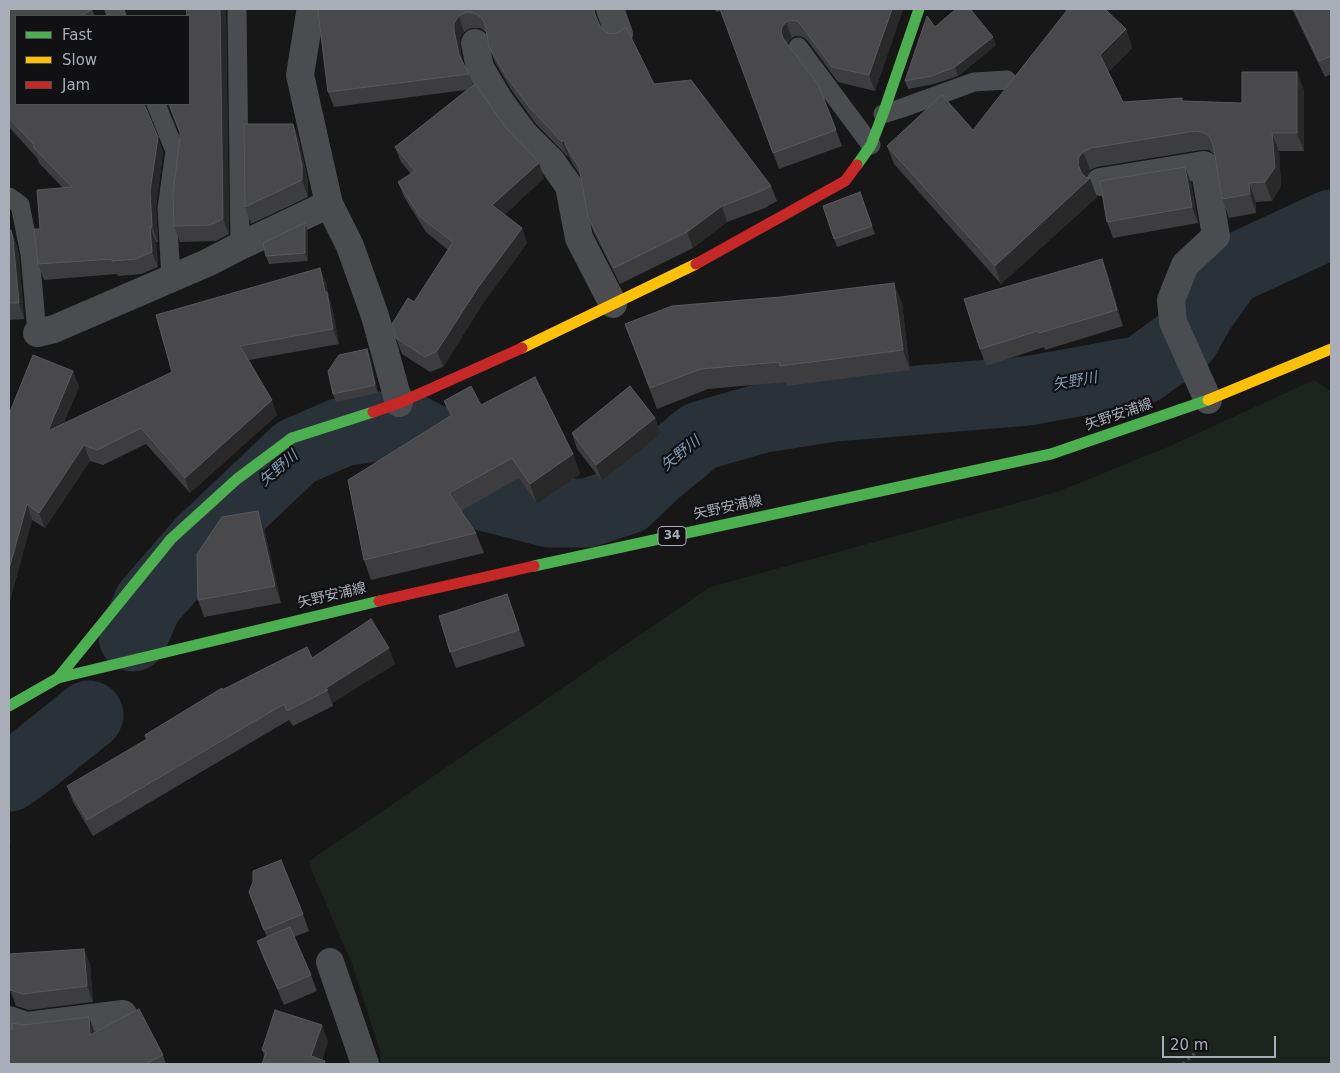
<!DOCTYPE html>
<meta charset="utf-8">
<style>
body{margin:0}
#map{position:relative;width:1340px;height:1073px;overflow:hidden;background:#171717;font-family:"DejaVu Sans",sans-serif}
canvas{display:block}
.frame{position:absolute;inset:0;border:10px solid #a8adb8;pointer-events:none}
.legend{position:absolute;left:15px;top:15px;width:175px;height:90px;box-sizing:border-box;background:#111113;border:1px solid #4d4f55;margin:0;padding:6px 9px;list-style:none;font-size:15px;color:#a8adb8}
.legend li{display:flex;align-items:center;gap:10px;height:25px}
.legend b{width:25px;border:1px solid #4d4f55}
.scale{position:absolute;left:1162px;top:1036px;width:114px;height:22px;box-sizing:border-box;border:2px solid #a8adb8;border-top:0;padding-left:6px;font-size:15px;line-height:18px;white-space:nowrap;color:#a8adb8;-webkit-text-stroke:4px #111113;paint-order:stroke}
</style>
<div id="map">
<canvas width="1340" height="1073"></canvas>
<div class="frame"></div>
<ul class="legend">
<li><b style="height:6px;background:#4caf50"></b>Fast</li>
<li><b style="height:6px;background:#ffc107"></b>Slow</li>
<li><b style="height:6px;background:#c62828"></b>Jam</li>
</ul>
<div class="scale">20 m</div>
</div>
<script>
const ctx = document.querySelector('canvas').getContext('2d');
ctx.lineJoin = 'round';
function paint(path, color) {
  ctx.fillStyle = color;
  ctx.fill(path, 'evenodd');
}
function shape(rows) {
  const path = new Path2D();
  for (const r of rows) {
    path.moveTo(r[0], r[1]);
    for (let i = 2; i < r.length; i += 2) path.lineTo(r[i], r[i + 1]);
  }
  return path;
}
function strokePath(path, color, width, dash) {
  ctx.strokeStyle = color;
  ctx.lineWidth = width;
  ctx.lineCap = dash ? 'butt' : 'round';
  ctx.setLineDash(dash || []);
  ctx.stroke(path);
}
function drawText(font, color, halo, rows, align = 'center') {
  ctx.font = font + ' "DejaVu Sans","Noto Sans JP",sans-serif';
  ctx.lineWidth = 4.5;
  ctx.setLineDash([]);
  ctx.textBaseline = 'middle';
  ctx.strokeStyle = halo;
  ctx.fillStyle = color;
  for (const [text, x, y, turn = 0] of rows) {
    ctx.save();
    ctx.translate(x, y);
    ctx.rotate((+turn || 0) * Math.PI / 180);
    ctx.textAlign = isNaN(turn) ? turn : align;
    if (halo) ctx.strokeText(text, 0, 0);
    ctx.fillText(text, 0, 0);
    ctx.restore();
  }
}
paint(shape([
 [1314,380,1331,392,1331,1064,380,1064,381,1054,352,964,308,862,710,587,1057,492,1170,446]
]), '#1d241e');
strokePath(shape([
 [133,637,148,603,202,541,296,452,342,432,401,423,451,448,487,497,550,513,587,513,627,500,656,472,700,436,759,419,834,407,1027,391,1142,370,1185,339,1200,312,1229,271,1331,224],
 [9,777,33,760,89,715]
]), '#2a3239', 69);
strokePath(shape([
 [1183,1064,1208,1041]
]), '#4d4e52', 3, [2.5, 4]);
strokePath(shape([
 [114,9,117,16],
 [237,9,240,246],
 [798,47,871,145],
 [156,104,175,151,167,208,171,279],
 [883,114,902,108,974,82,1007,80],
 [9,197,20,205,30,254,37,333]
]), '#4b4c50', 19);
strokePath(shape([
 [610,9,619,34],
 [310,13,300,75,329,204,350,246,375,316,399,403],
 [475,43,480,68,499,100,524,134,552,162,569,186,579,238,613,304],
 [1100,182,1204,165,1216,236,1185,265,1171,300,1173,322,1208,400],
 [37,333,54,329,207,263,240,246,329,204],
 [330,962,365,1064],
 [9,1020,27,1026,123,1014]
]), '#4b4c50', 28);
strokePath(shape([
 [857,165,871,145,883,114,919,9],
 [534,566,1051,454,1208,400],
 [58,678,171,539,237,479,292,438,373,412],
 [9,706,58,678,379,601]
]), '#4caf50', 11);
strokePath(shape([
 [522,348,696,264],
 [1208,400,1331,349]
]), '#ffc107', 11);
strokePath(shape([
 [696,264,845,181,857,165],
 [373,412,399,403,522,348],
 [379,601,534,566]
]), '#c62828', 11);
paint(shape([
 [9,9,92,9,95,16,16,16,145,106,163,152,156,207,158,242,156,242,158,267,141,274,118,276,117,274,44,280,38,264,40,229,63,188,39,163,37,158,9,127],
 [226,9,229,234,216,241,180,242,174,226,180,137,180,134,168,104,189,104],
 [318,9,595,9,595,14,599,24,603,30,654,84,771,186,777,201,765,208,727,222,693,248,620,284,594,233,588,217,580,175,572,163,569,156,568,157,536,124,512,91,495,62,489,47,486,32,480,28,471,28,464,32,460,38,460,46,463,63,469,74,473,85,544,178,504,215,522,228,527,243,482,305,443,367,430,372,402,354,396,338,414,302,448,250,426,232,404,197,398,182,411,174,401,162,395,147,466,90,334,107,328,92],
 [715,9,903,9,875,91,838,82,807,40,803,37,796,36,792,38,788,42,788,44,819,86,842,146,779,169,721,11,716,12],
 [1292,9,1331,9,1331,74,1325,77],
 [935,27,996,45,958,76,934,84,908,89,905,81],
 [1126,29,1132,48,1108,72,1123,102,1182,101,1242,103,1297,72,1304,91,1304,151,1279,151,1281,186,1272,201,1256,202,1256,213,1229,218,1222,199,1214,154,1209,150,1201,150,1097,167,1090,170,1086,177,1097,197,1001,284,894,164,887,146,973,130],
 [293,124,299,140,308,181,308,197,251,224,245,207],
 [1185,167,1191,183,1198,223,1113,238,1107,222],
 [860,192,875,234,837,247,823,206],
 [305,223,308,231,308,261,269,264,266,256],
 [9,230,11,230,17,246,19,256,24,319,9,320],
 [1102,259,1108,275,1123,326,1045,350,1044,347,986,366,980,349],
 [320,268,326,283,329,298,332,307,339,344,249,360,277,415,190,493,146,444,103,465,90,461,45,528,32,520,9,604,9,414,73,371,79,387,63,424,172,372],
 [902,303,910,370,787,386,786,382,708,389,657,409,625,324],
 [367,349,370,357,378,393,336,402,333,394],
 [444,401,481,405,573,454,580,474,537,504,519,478,461,511,476,533,484,553,371,580,364,560,450,416],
 [655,418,661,434,602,481,577,449,572,433],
 [258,511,264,528,281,603,204,617,198,600],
 [513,610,525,646,456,668,450,652],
 [312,658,395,664,332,703,333,706,293,726,289,720,93,836,73,802,67,786,146,740,145,735,222,690],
 [249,892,303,914,309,931,294,937,311,975,317,991,284,1005,263,957,257,941,267,937],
 [84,949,90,965,93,1002,29,1010,16,1006,10,990],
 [89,1017,95,1033,163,1055,166,1064,9,1064,13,1029,23,1025],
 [328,1041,322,1060,325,1061,326,1064,262,1064,265,1057,262,1050]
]), '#3d3d3f');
paint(shape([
 [220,9,226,9,229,234,223,219],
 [892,9,903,9,875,91,869,75],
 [459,16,464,32,460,38,460,46,465,71,459,55,454,30,454,23],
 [786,22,792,38,788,42,787,48,781,32,782,27],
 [1126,29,1132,48,1107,73,1100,55],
 [993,37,996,45,958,76,955,67],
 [1297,72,1304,91,1304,151,1297,133],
 [293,124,299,140,308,181,308,197,302,180],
 [1272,133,1279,151,1281,186,1272,201,1265,182],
 [158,137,163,152,156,207,158,242,152,227,150,191],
 [564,140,569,156,568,157,562,142],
 [1083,152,1090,170,1086,176,1085,184,1090,178,1097,197,1001,284,995,266,1078,165,1079,157],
 [539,163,544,178,498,221,492,205],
 [1185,167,1191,183,1198,223,1192,207],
 [1249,183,1256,202,1256,213,1250,194],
 [722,206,727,222,693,248,687,232],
 [305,223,308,231,308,261,305,253],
 [150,227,156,242,158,267,152,252],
 [522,228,527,243,482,305,443,367,437,351,477,289],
 [11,230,17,246,19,256,24,319,19,303],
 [1102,259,1108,275,1123,326,1117,310],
 [320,268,326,283,329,298,332,307,339,344,333,329],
 [894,283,902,303,910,370,903,350],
 [367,349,370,357,378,393,375,385],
 [73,371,79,387,54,446,48,431],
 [272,400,277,415,190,493,185,478],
 [655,418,661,434,602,481,596,465],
 [84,445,90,461,45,528,39,513],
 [573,454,580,474,537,504,530,484],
 [27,504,32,520,9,604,9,569],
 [258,511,264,528,281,603,275,586],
 [507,594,513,610,525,646,519,630],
 [389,648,395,664,332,703,326,688],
 [9,836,11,841,9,846],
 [84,949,90,965,93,1002,87,986],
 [89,1017,95,1033,90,1035],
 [322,1025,328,1041,320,1064,311,1056]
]), '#29292a');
const building = shape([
 [9,9,93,9,80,16,16,16,16,104,144,104,158,137,150,191,152,227,150,227,152,252,136,259,112,261,112,259,38,264,34,229,40,229,37,190,72,187,33,147,35,146,9,118,9,9],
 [186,9,220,9,223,219,210,225,174,226,173,193,180,137,180,132,169,104,189,104,189,16,187,16,186,9],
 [318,9,593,9,599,24,603,30,610,34,618,33,626,27,654,84,691,80,771,186,759,192,722,206,687,232,614,268,588,217,579,167,576,162,566,147,564,140,562,142,530,108,506,76,489,47,485,24,481,17,474,13,466,12,459,16,454,23,454,30,459,55,469,74,328,92,318,11,318,9],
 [720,9,892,9,869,75,832,67,801,25,797,21,791,20,786,22,782,27,781,32,783,38,819,86,836,130,773,153,720,9],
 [956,9,965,9,971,10,993,37,955,67,931,76,905,81,927,16,935,27,956,9],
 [1068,9,1105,9,1126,29,1100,55,1123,102,1182,98,1182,101,1242,103,1242,72,1297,72,1297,133,1272,133,1275,167,1265,182,1249,183,1250,194,1222,199,1213,144,1209,136,1202,132,1195,131,1091,148,1083,152,1079,157,1078,165,1082,174,1087,178,1090,178,995,266,887,146,942,95,973,130,1068,9],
 [1294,9,1331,9,1331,56,1319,61,1294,9],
 [475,84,506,128,534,157,539,163,492,205,522,228,477,289,437,351,425,357,396,338,392,324,408,298,414,302,453,242,420,217,398,182,415,171,395,147,475,84],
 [244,124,293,124,302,165,302,180,245,207,244,124],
 [1185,167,1192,207,1107,222,1100,181,1185,167],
 [860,192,872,226,834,239,823,206,860,192],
 [305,223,305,253,266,256,263,243,305,223],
 [9,230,11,230,13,239,19,303,9,303,9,230],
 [1102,259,1117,310,1039,333,1038,331,980,349,964,299,1102,259],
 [320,268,325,292,327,292,333,329,240,346,272,400,185,478,141,428,97,450,84,445,39,513,27,504,9,569,9,414,33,355,73,371,48,431,172,372,156,315,320,268],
 [894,283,903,350,780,366,779,362,701,369,650,388,625,324,672,306,780,297,894,283],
 [367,349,375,385,333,394,328,371,339,355,367,349],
 [535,377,573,454,530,484,512,458,449,493,476,533,364,560,348,480,452,415,444,401,471,386,481,405,535,377],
 [630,386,655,418,596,465,572,433,630,386],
 [258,511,275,586,198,600,197,554,222,517,258,511],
 [507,594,519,630,450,652,439,616,507,594],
 [371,619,389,648,326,688,328,690,287,711,284,704,87,820,67,786,147,739,145,735,222,688,222,690,307,647,312,658,371,619],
 [281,860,303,914,264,930,249,892,253,882,253,871,281,860],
 [290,927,311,975,278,989,257,941,290,927],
 [84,949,87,986,23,994,10,990,9,954,84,949],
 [139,1009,163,1055,146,1064,9,1064,9,1029,13,1029,12,1023,23,1025,89,1017,90,1035,139,1009],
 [275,1010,322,1025,311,1056,325,1061,324,1064,262,1064,266,1052,262,1050,275,1010]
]);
paint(building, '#49494c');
strokePath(building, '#58595d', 1);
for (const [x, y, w] of [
 [672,536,28]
]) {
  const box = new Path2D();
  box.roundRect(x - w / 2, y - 9.5, w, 19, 4);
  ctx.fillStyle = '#111113';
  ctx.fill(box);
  strokePath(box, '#a8adb8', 1);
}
drawText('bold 12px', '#a8adb8', null, [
 ["34",672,536]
]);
drawText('14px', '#a8adb8', '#111113', [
 ["矢野安浦線",1119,415,-19],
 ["矢野安浦線",728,508,-12],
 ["矢野安浦線",332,596,-13]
]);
drawText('italic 15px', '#7f9bb3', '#111113', [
 ["矢野川",1075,382,-10],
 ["矢野川",681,454,-39],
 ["矢野川",279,469,-41]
]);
</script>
